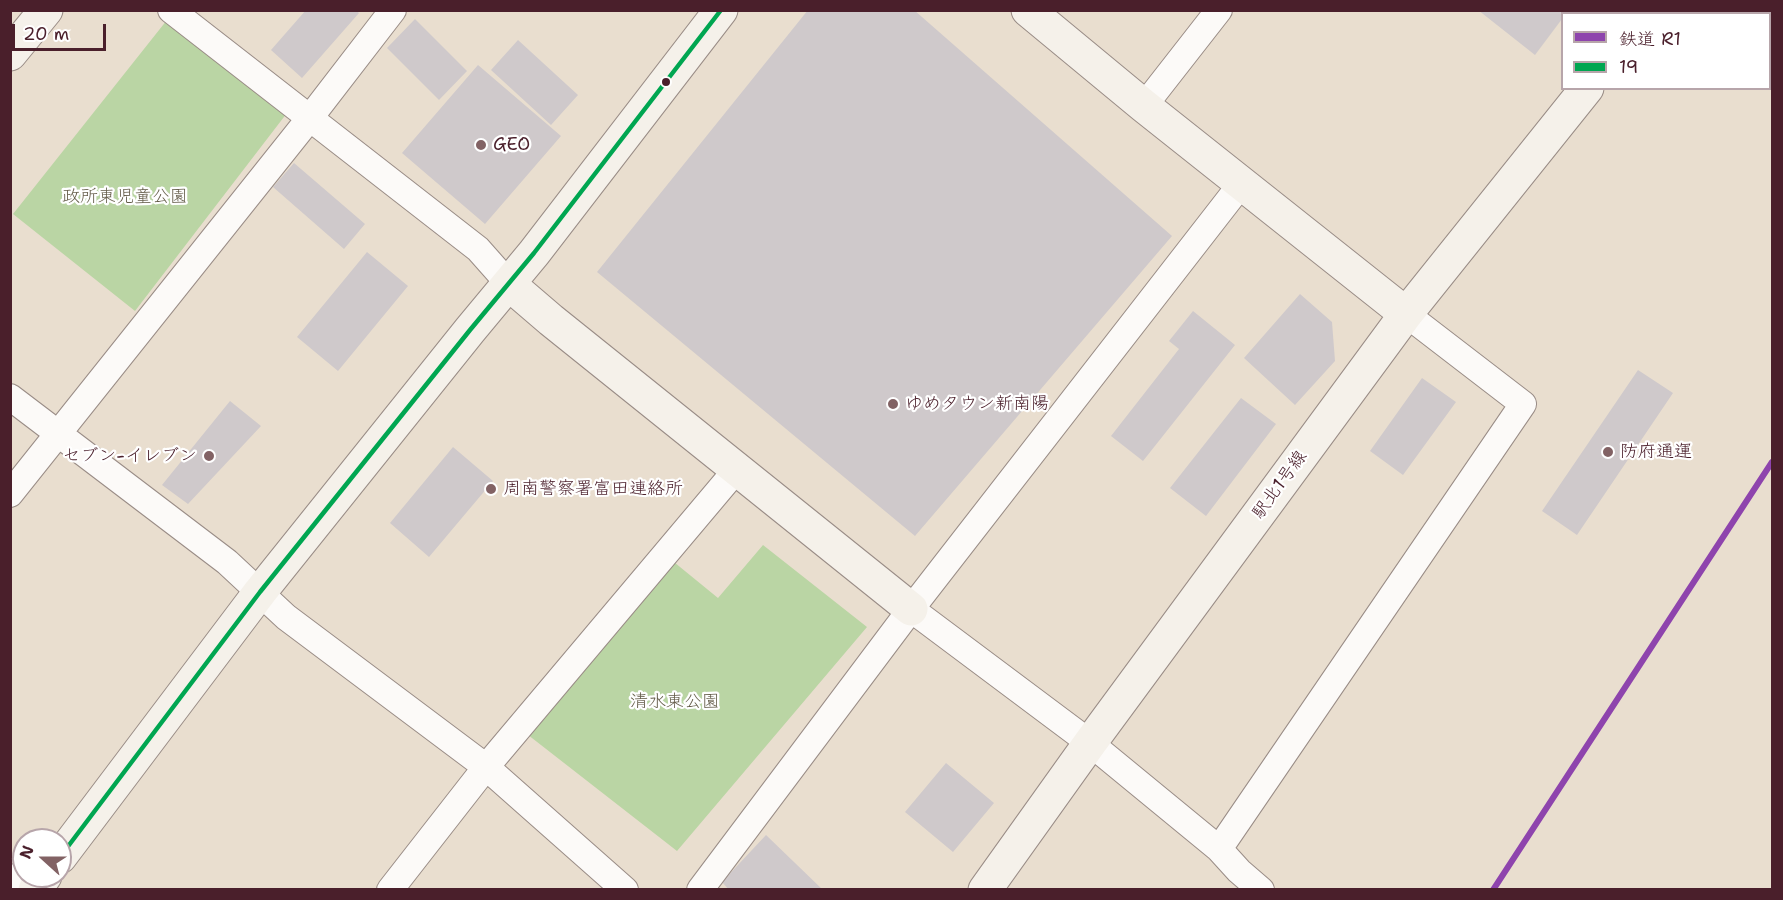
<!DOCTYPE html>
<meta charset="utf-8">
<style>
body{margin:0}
#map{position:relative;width:1783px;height:900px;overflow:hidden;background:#e9decf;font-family:"Shantell Sans","Klee One",sans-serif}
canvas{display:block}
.frame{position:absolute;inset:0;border:12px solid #4a1f2b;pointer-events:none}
.legend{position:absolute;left:1561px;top:12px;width:210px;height:78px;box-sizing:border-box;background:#fff;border:2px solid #b7a5aa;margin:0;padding:8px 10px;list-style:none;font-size:18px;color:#4a1f2b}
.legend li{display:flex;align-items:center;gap:12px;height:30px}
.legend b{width:30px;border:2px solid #b7a5aa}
.north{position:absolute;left:12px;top:828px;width:60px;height:60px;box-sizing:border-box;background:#fff;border:2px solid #b7a5aa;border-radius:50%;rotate:291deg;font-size:16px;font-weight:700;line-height:24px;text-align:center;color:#4a1f2b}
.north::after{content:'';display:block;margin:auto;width:21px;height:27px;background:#826264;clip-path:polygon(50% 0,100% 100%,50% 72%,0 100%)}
.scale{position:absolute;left:12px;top:24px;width:94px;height:27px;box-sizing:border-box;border:3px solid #4a1f2b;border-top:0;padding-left:8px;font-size:18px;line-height:21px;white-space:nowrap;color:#4a1f2b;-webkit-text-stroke:4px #fff;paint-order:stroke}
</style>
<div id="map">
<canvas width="1783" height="900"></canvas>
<div class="frame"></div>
<ul class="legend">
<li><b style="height:8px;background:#8e44ad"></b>鉄道 R1</li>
<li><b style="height:8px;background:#00a651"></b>19</li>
</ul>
<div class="north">N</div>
<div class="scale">20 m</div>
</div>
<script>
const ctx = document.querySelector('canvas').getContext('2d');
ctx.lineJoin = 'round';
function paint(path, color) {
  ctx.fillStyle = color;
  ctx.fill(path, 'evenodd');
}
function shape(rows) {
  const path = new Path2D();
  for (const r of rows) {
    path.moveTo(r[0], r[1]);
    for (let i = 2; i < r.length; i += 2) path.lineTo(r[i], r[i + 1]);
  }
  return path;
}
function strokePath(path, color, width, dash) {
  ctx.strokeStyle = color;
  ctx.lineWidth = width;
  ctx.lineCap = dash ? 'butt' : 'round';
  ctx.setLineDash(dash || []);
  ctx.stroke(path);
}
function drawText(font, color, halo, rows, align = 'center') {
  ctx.font = font + ' "Shantell Sans","Klee One",sans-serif';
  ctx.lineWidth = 4.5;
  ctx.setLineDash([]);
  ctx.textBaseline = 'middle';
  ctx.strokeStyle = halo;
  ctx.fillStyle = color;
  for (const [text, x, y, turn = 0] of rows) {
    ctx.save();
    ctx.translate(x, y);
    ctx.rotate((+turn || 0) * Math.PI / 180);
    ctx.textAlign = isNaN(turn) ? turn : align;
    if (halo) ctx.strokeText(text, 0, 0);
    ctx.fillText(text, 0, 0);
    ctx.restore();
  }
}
paint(shape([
 [167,20,287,113,135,311,13,214],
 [763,545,867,627,677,851,523,731,669,558,718,598]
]), '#bad5a4');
paint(shape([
 [306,10,355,10,359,13,302,78,271,50],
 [808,10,914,10,1172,236,915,536,597,272],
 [1478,10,1569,10,1567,14,1562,14,1562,19,1535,55],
 [415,19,467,71,439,100,387,48],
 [518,40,578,95,551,125,491,70],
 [478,65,561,136,485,224,402,153],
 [294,163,365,224,344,249,273,187],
 [367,252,408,286,338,371,297,337],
 [1300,294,1332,322,1335,361,1295,405,1244,358],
 [1193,311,1235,345,1143,461,1111,436,1179,349,1169,341],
 [1638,370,1673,393,1577,535,1542,511],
 [1422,378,1456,402,1403,475,1370,451],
 [1241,398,1276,424,1206,516,1170,488],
 [230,401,261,426,188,504,162,485],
 [453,447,493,481,429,557,390,523],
 [946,763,994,803,953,852,905,812],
 [766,835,823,890,729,890,722,882]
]), '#cfc9cb');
const street = shape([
 [171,10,478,249,509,284],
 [1144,106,1219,10],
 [10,397,227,562,286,617,486,767,625,890],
 [10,494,309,119,393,10],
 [911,609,1090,743,1219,849,1239,871,1261,890],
 [1219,849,1523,404,1406,314],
 [10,877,26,890],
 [390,890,486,767,737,469],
 [700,890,911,609,1242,183]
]);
const secondary = shape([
 [1028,10,1144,106,1406,314],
 [1647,14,1650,10],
 [10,54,46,10],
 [509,284,551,320,911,609],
 [60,857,260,592,470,330,534,253,721,10],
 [35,890,45,876],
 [985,890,1090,743,1406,314,1587,88]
]);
strokePath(street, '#998c86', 28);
strokePath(secondary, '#998c86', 35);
strokePath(street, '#fcfaf8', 26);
strokePath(secondary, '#f5f1ea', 33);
strokePath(shape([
 [60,857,260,592,470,330,534,253,721,10]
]), '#00a651', 4.5);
strokePath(shape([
 [1493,890,1772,462]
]), '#8e44ad', 6);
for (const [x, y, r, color] of [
 [666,82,5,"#4a1f2b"],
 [481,145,6,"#826264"],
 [893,404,6,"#826264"],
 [1608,452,6,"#826264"],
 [209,456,6,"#826264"],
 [491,489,6,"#826264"]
]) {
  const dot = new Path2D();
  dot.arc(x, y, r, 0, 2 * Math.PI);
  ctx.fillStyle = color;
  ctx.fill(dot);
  strokePath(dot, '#fff', 2);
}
drawText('18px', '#4a1f2b', '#fff', [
 ["GEO",493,145],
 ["ゆめタウン新南陽",905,404],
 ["防府通運",1620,452],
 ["セブン-イレブン",197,456,"right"],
 ["周南警察署富田連絡所",503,489]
], 'left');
drawText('18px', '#645c49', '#fff', [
 ["政所東児童公園",125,197],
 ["清水東公園",675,702]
]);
drawText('18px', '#4a1f2b', '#fff', [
 ["駅北1号線",1280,485,-54]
]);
</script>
